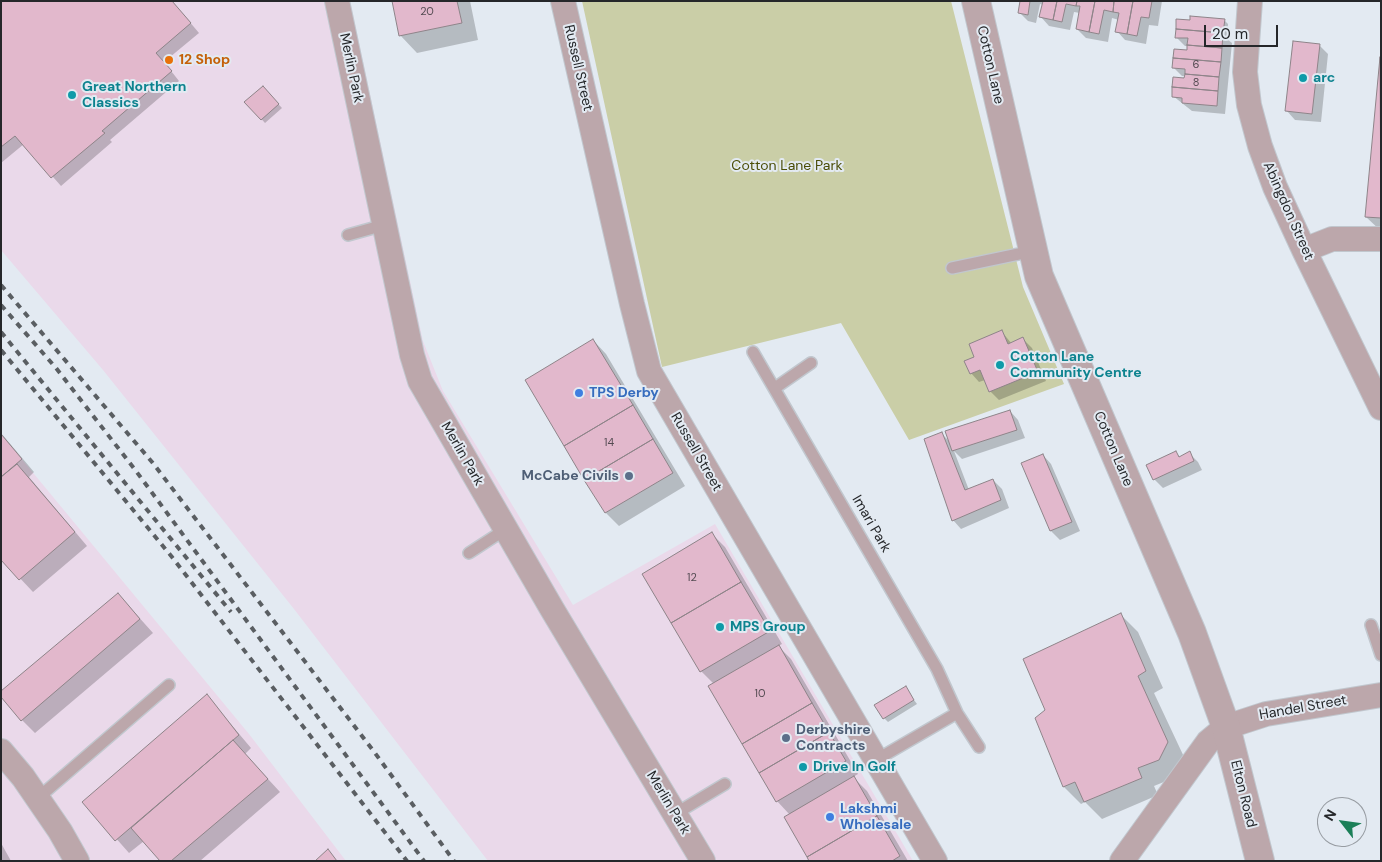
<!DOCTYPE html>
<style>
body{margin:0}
#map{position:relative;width:1382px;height:862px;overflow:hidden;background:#e3eaf2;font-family:"DM Sans",sans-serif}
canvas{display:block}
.frame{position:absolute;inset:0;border:2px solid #25272a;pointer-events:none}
.north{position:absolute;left:1317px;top:797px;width:50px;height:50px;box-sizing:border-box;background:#e3eaf2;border:1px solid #979ca2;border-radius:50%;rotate:300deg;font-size:14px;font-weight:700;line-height:20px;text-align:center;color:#25272a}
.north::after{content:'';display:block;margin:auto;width:18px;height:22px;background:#1b7f58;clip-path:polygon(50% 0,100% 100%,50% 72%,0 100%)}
.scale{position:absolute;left:1204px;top:25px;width:74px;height:22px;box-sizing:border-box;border:2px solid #25272a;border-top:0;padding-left:6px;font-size:15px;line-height:18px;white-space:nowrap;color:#25272a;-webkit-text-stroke:4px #e3eaf2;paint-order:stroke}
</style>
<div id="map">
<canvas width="1382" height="862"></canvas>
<div class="frame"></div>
<div class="north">N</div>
<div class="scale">20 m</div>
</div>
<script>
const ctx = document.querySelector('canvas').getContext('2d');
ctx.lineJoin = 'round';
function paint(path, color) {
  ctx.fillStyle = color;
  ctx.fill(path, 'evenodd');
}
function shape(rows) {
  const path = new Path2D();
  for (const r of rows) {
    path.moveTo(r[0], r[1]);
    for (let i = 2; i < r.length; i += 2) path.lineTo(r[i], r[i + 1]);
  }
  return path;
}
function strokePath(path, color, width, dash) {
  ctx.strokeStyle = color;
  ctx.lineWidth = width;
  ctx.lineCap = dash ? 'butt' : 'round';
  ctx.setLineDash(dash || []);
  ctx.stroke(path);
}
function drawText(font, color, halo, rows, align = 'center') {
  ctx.font = font + ' "DM Sans",sans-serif';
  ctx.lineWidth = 4;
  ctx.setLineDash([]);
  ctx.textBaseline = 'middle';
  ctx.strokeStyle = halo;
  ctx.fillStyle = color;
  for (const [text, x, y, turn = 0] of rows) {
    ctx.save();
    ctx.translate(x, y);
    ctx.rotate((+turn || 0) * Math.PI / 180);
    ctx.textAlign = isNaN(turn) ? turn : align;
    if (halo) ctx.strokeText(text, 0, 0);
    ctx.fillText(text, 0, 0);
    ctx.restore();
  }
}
paint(shape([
 [1,1,350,1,423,341,443,391,573,605,715,524,913,861,488,861,294,609,103,370,1,250],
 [1,434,249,734,346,861,1,861]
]), '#ead9ea');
paint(shape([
 [582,1,951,1,1023,287,1064,384,909,440,841,323,662,367]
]), '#cacea7');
paint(shape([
 [1,1,172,1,199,33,164,62,179,81,110,140,112,142,61,186,24,144,1,163],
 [393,1,470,1,478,40,417,53,400,35],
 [1015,1,1162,1,1158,26,1149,25,1146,44,1125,40,1117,31,1119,20,1112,18,1108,42,1086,38,1077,29,1080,13,1074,12,1070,30,1049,26,1041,17,1043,5,1040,4,1036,23,1028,21,1019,12,1021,2],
 [1224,20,1228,24,1227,39,1232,43,1225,114,1192,111,1173,96,1186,76,1182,76,1173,67,1188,52,1189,46,1185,46,1176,37],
 [1319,45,1328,54,1321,122,1295,120,1287,111],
 [1381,59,1381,231,1366,217],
 [262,87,282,108,265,123,246,102],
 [1002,332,1012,344,1023,339,1032,348,1046,381,999,400,990,391,985,380,979,382,971,373,976,357],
 [593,340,606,354,685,486,619,526,606,513,526,380],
 [1010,411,1018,420,1025,438,962,459,954,451,969,490,993,480,1002,489,1009,508,961,529,953,520,942,434,951,443],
 [1,433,34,472,29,477,87,546,33,592,1,558],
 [1176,453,1180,457,1189,453,1198,462,1202,470,1163,488,1154,479],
 [1043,455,1051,464,1080,531,1060,540,1051,531,1023,464],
 [712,534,725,547,782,644,778,646,791,659,858,774,853,777,867,791,908,861,810,861,790,815,777,801,714,684,701,671],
 [118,594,153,633,35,733,22,720],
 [1121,615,1138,632,1163,688,1154,693,1185,759,1176,777,1154,786,1158,795,1102,819,1085,802,1081,804,1064,787,1037,719,1047,711],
 [905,688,917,704,888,722,884,718],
 [207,696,251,748,245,754,280,792,200,861,161,861,144,841,129,853,84,802],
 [1,843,11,861,1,861]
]), '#0003');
const building = shape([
 [1,1,172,1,191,23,156,53,172,71,102,131,105,133,51,178,15,136,1,147,1,1],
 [392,1,457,1,462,23,399,36,392,1],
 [1020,1,1030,1,1028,15,1018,13,1020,1],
 [1043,1,1057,1,1053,20,1039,17,1043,1],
 [1057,1,1077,1,1076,6,1066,4,1062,22,1053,20,1057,1],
 [1077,1,1095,1,1089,32,1076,29,1080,6,1076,6,1077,1],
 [1095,1,1114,1,1113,12,1104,10,1099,34,1089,32,1095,1],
 [1114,1,1133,1,1127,34,1115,32,1119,13,1113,12,1114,1],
 [1133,1,1152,1,1149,18,1141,17,1137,36,1127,34,1133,1],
 [1190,16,1225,19,1223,33,1176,29,1176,19,1190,20,1190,16],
 [1176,29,1223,33,1222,48,1187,45,1188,38,1175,38,1176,29],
 [1293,41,1320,44,1312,114,1285,111,1293,41],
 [1187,45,1222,48,1221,62,1173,58,1174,49,1187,50,1187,45],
 [1380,57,1381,218,1365,217,1380,57],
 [1173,58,1221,62,1219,77,1185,74,1185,69,1172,68,1173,58],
 [1185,74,1219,77,1218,91,1172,87,1173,77,1184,78,1185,74],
 [263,86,279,104,261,120,244,102,263,86],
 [1172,87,1218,91,1217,106,1182,103,1182,98,1172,97,1172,87],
 [1002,330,1008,344,1023,337,1038,372,989,392,980,370,970,374,964,361,974,357,969,344,1002,330],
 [593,339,633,405,564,446,525,380,593,339],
 [633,405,653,439,584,480,564,446,633,405],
 [1010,410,1017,430,952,451,945,431,1010,410],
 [942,432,965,490,993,479,1001,500,952,521,924,439,942,432],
 [1,434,22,459,1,477,1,434],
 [653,439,673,473,605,513,584,480,653,439],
 [1176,451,1179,457,1190,451,1194,461,1153,480,1146,465,1176,451],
 [1043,454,1072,522,1050,531,1021,463,1043,454],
 [17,464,75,532,19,580,1,560,1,477,17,464],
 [712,532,741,582,671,623,642,574,712,532],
 [741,582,770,631,700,672,671,623,741,582],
 [118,593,140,619,21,721,1,697,1,691,118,593],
 [1121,613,1146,671,1138,676,1168,742,1159,760,1138,768,1142,778,1084,802,1075,782,1063,787,1035,718,1045,710,1023,659,1121,613],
 [779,645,812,703,742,744,708,686,779,645],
 [906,686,914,700,883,719,874,705,906,686],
 [207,694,239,735,115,841,82,802,207,694],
 [812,703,829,732,759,773,742,744,812,703],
 [829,732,846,761,776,802,759,773,829,732],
 [233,740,268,779,171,861,160,861,131,828,233,740],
 [854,776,877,816,807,857,784,817,854,776],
 [877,816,900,856,892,861,809,861,807,857,877,816],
 [328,849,337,861,315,861,328,849]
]);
paint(building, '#e2b8cc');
strokePath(building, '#8e8489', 1);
const service = shape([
 [348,235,384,225],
 [952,268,1033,251],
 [753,352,937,669,957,713,979,747],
 [775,388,811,363],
 [469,553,506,529],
 [1371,625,1381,655],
 [876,760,957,713],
 [38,798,169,685],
 [675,814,725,784]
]);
const minor = shape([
 [337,1,412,355,420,381,552,609,703,861],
 [563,1,632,304,649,371,935,861],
 [1250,1,1245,72,1249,105,1260,146,1275,187,1304,250,1381,408],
 [1304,250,1332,239,1381,239],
 [1,751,23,777,60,831,77,861],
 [1122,861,1208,742,1226,727,1266,714,1381,695]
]);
const tertiary = shape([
 [976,1,1039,276,1192,633,1226,727,1260,861]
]);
strokePath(service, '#c1c7ce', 14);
strokePath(minor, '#c1c7ce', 26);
strokePath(tertiary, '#c1c7ce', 30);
strokePath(service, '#bca7ab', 11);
strokePath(minor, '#bca7ab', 24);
strokePath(tertiary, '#bca7ab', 28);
strokePath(shape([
 [1,285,152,462,375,753,454,861],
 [1,305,56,368,136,471,424,861],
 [1,332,231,612],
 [1,350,172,557,407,861]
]), '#5a5e62', 4, [6, 6]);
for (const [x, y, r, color] of [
 [169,60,5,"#e8710a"],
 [1303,78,5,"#0f9aa8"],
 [72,95,5,"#0f9aa8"],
 [1000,365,5,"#0f9aa8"],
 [579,393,5,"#3f7fe0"],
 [629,476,5,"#5c6f8a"],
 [720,627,5,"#0f9aa8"],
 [786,738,5,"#5c6f8a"],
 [803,767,5,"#0f9aa8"],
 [830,817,5,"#3f7fe0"]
]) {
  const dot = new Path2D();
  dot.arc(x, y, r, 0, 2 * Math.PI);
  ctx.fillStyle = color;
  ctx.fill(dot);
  strokePath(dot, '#e3eaf2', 2);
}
drawText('11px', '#544b52', null, [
 ["20",427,12],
 ["6",1196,65],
 ["8",1196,83],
 ["14",609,443],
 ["12",692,578],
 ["10",760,694]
]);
drawText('bold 14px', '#c56008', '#e3eaf2', [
 ["12 Shop",179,60]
], 'left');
drawText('14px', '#25272a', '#e3eaf2', [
 ["Cotton Lane",990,65,77],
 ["Merlin Park",351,68,78],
 ["Russell Street",578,68,77],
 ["Abingdon Street",1288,211,66],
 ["Cotton Lane",1113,449,67],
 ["Russell Street",696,452,60],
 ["Merlin Park",462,454,60],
 ["Imari Park",871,524,60],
 ["Handel Street",1303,708,-10],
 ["Elton Road",1243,794,76],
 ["Merlin Park",668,803,59]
]);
drawText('bold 14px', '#0d838f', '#e3eaf2', [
 ["arc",1313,78],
 ["Great Northern",82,87],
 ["Classics",82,103],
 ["Cotton Lane",1010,357],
 ["Community Centre",1010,373],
 ["MPS Group",730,627],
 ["Drive In Golf",813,767]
], 'left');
drawText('14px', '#4a4d07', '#e3eaf2', [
 ["Cotton Lane Park",787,166]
]);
drawText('bold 14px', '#366cbe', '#e3eaf2', [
 ["TPS Derby",589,393],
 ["Lakshmi",840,809],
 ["Wholesale",840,825]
], 'left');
drawText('bold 14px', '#4e5e75', '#e3eaf2', [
 ["McCabe Civils",619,476],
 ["Derbyshire",796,730,"left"],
 ["Contracts",796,746,"left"]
], 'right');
</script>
